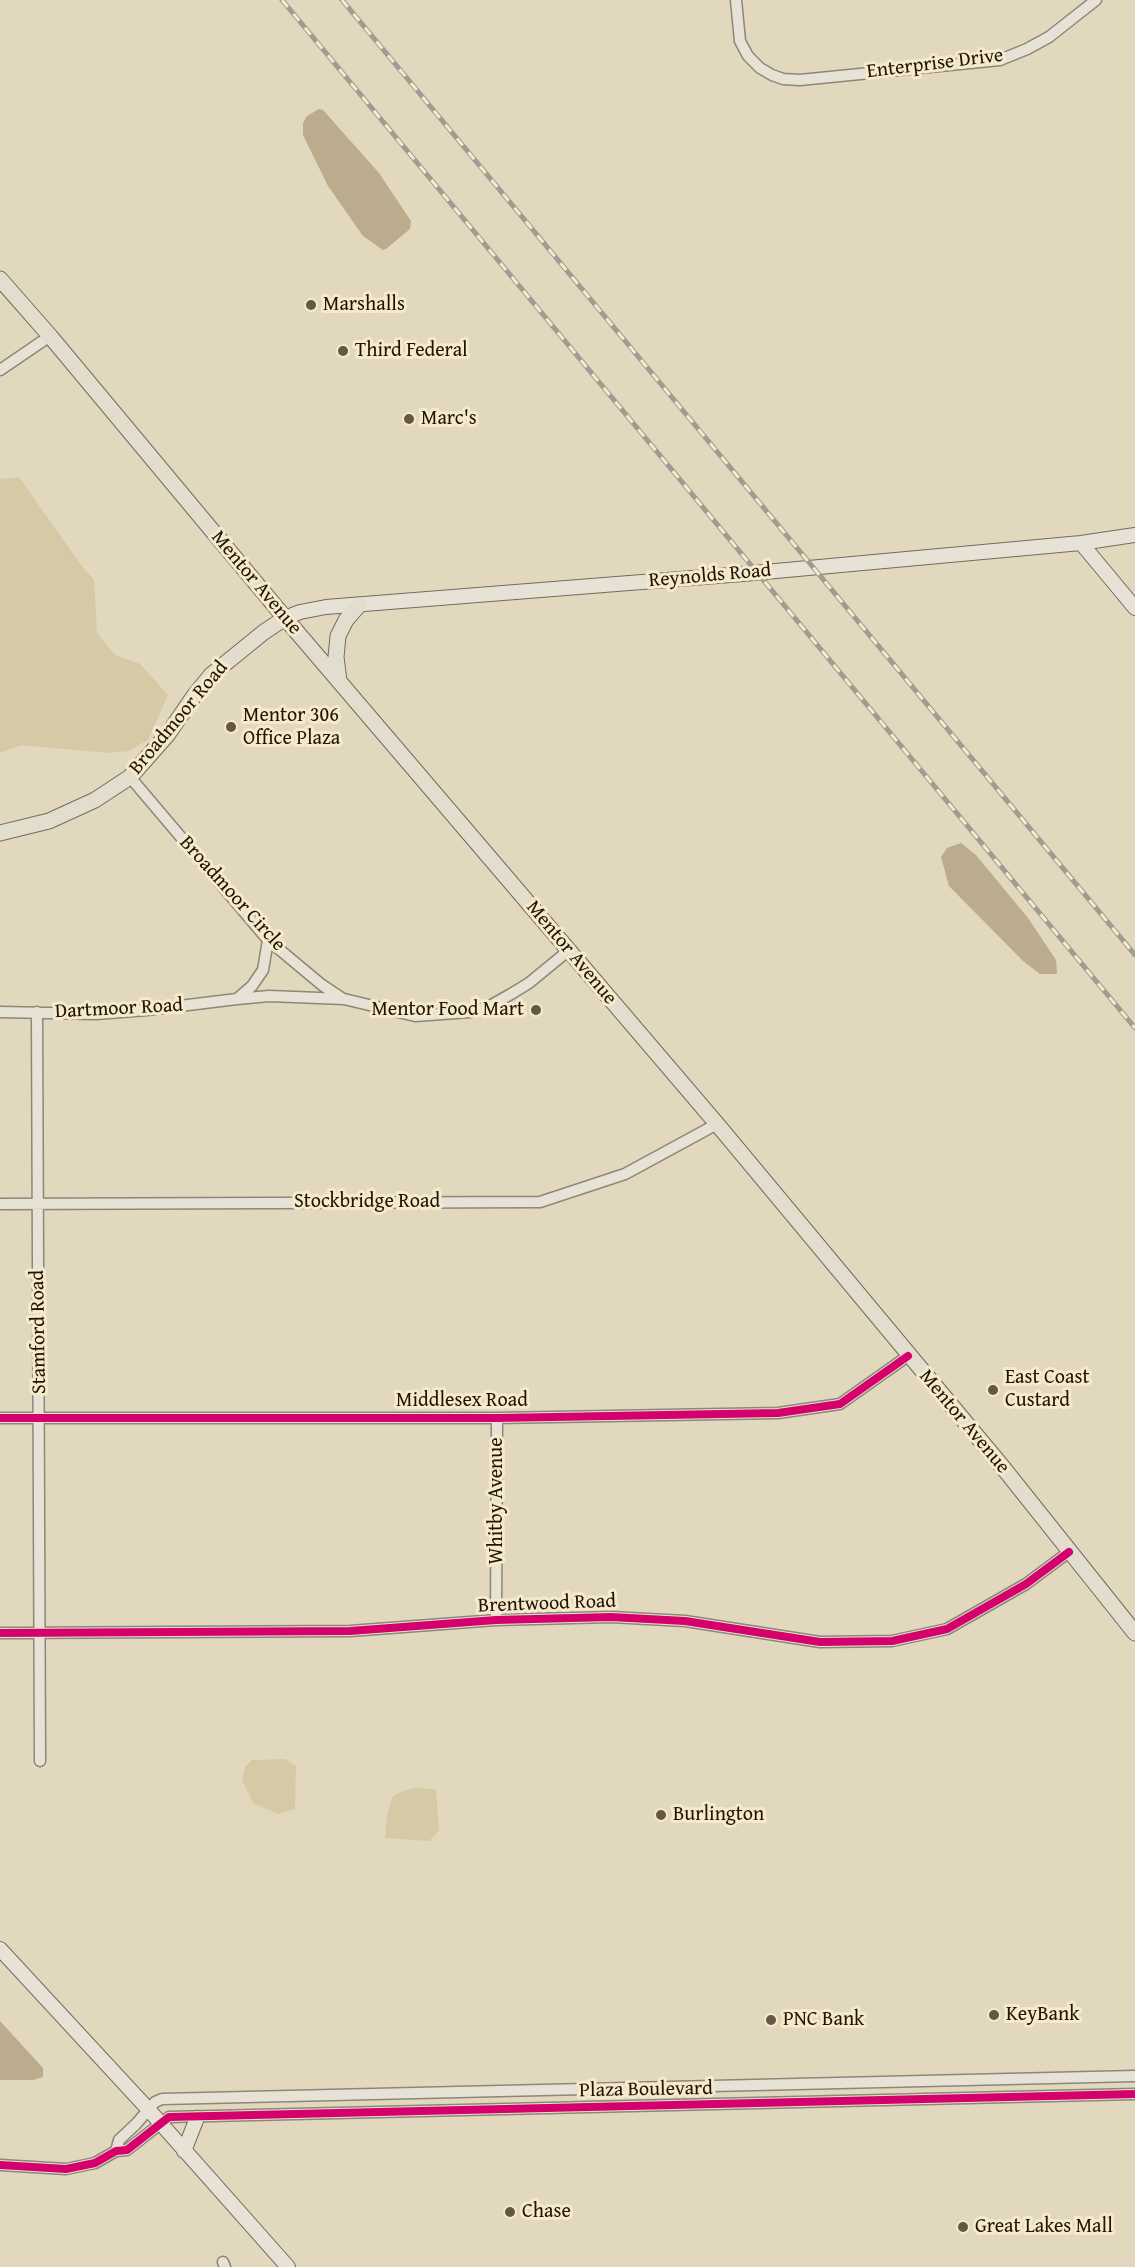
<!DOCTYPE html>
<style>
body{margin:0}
canvas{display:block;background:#e1d8be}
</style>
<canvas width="1135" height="2267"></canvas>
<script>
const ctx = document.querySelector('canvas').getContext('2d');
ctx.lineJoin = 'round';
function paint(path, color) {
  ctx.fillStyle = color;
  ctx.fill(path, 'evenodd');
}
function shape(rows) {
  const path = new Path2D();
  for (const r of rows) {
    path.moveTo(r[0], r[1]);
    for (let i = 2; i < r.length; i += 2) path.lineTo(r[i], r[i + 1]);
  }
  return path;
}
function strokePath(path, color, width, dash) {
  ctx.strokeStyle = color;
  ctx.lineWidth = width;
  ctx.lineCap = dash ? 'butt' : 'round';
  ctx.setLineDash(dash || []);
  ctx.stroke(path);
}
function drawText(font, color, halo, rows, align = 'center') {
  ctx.font = font + ' "Gentium Book Plus",serif';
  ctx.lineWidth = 6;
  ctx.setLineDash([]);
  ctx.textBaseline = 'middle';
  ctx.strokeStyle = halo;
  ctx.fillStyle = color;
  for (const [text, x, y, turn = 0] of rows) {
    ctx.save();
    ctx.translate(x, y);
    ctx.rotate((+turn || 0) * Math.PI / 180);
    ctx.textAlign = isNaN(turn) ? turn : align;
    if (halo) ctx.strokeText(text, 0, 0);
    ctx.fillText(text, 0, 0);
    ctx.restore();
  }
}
paint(shape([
 [19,477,81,565,94,580,97,633,115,655,140,664,168,695,148,740,128,751,108,753,21,745,0,753,0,479],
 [285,1759,296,1766,295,1809,278,1814,253,1803,242,1780,245,1767,252,1760],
 [414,1788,436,1789,439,1831,429,1841,385,1838,387,1815,392,1797,402,1791]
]), '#d5c9a6');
paint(shape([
 [319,109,323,110,379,173,411,221,410,229,386,249,383,250,363,236,328,186,303,135,303,123,307,116],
 [961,843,976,855,1028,918,1056,960,1057,974,1040,974,1023,961,949,886,941,857,947,848],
 [0,2021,43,2068,43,2077,33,2080,0,2080]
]), '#baac8c');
const street = shape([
 [736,0,740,41,748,56,760,68,772,75,783,79,800,80,1000,60,1027,49,1049,37,1096,0],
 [0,370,50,336],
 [130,777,268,940,322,985,343,999],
 [237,999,269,996,344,999,415,1016,470,1012,488,1007,511,994,529,983,568,951],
 [0,1012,96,1014,147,1010,237,999,252,986,263,970,268,940],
 [37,1012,40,1761],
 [0,1204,540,1202,625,1174,717,1124],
 [0,1418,497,1418,778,1413,840,1404,908,1356],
 [496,1620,497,1418],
 [0,1633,350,1631,496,1620,611,1617,685,1621,820,1642,892,1641,947,1629,1026,1584,1069,1552],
 [116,2151,119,2140,136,2124,155,2102,162,2099,1135,2076],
 [0,2165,66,2169,95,2163,116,2151,127,2150,169,2117,1135,2094],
 [223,2262,225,2267]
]);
const secondary = shape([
 [1081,543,1135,608],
 [285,618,300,612,326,607,743,574,1081,543,1135,535],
 [0,1949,148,2109,288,2267],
 [184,2151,197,2118]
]);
const primary = shape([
 [0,279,50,336,285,618,717,1124,1001,1465,1135,1633],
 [339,681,336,657,338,636,346,620,359,605],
 [0,833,49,821,95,800,130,777,168,734,194,696,211,675,264,632,285,618]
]);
strokePath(street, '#8d8777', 13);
strokePath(secondary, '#736c5e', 16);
strokePath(primary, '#736c5e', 17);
strokePath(street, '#e7e2d5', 10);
strokePath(secondary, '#e7e2d5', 14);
strokePath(primary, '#e3ddce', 15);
const rail = shape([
 [282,0,1135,1028],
 [342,0,1135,955]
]);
strokePath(rail, '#a09c91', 5);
strokePath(rail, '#f5eacc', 3, [9]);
strokePath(shape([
 [0,1418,497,1418,778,1413,840,1404,908,1356],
 [0,1633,350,1631,496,1620,611,1617,685,1621,820,1642,892,1641,947,1629,1026,1584,1069,1552],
 [0,2165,66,2169,95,2163,116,2151,127,2150,169,2117,1135,2094]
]), '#d6006c', 8);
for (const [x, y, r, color] of [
 [311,305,6,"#655747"],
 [343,351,6,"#655747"],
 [409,419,6,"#655747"],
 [231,727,6,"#655747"],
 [536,1010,6,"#655747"],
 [993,1390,6,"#655747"],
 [661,1815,6,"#655747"],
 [994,2015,6,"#655747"],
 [771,2020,6,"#655747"],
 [510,2212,6,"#655747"],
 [963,2227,6,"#655747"]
]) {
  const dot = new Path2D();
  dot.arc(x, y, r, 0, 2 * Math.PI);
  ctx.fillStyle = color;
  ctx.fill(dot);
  strokePath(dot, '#f5eacc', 2);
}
drawText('20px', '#221207', '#f5eacc', [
 ["Enterprise Drive",935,64,-7],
 ["Reynolds Road",710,576,-5],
 ["Mentor Avenue",256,583,50],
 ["Broadmoor Road",179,718,-50],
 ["Broadmoor Circle",232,894,48],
 ["Mentor Avenue",571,953,50],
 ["Dartmoor Road",119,1009,-3],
 ["Stockbridge Road",367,1202],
 ["Stamford Road",39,1332,-91],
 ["Middlesex Road",462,1401],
 ["Mentor Avenue",964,1422,50],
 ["Whitby Avenue",497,1501,-90],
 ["Brentwood Road",547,1604,-2],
 ["Plaza Boulevard",646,2090,-1]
]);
drawText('20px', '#221207', '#f5eacc', [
 ["Marshalls",323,305],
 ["Third Federal",355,351],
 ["Marc's",421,419],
 ["Mentor 306",243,716],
 ["Office Plaza",243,739],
 ["Mentor Food Mart",524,1010,"right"],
 ["East Coast",1005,1378],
 ["Custard",1005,1401],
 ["Burlington",673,1815],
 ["KeyBank",1006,2015],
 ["PNC Bank",783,2020],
 ["Chase",522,2212],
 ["Great Lakes Mall",975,2227]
], 'left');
</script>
